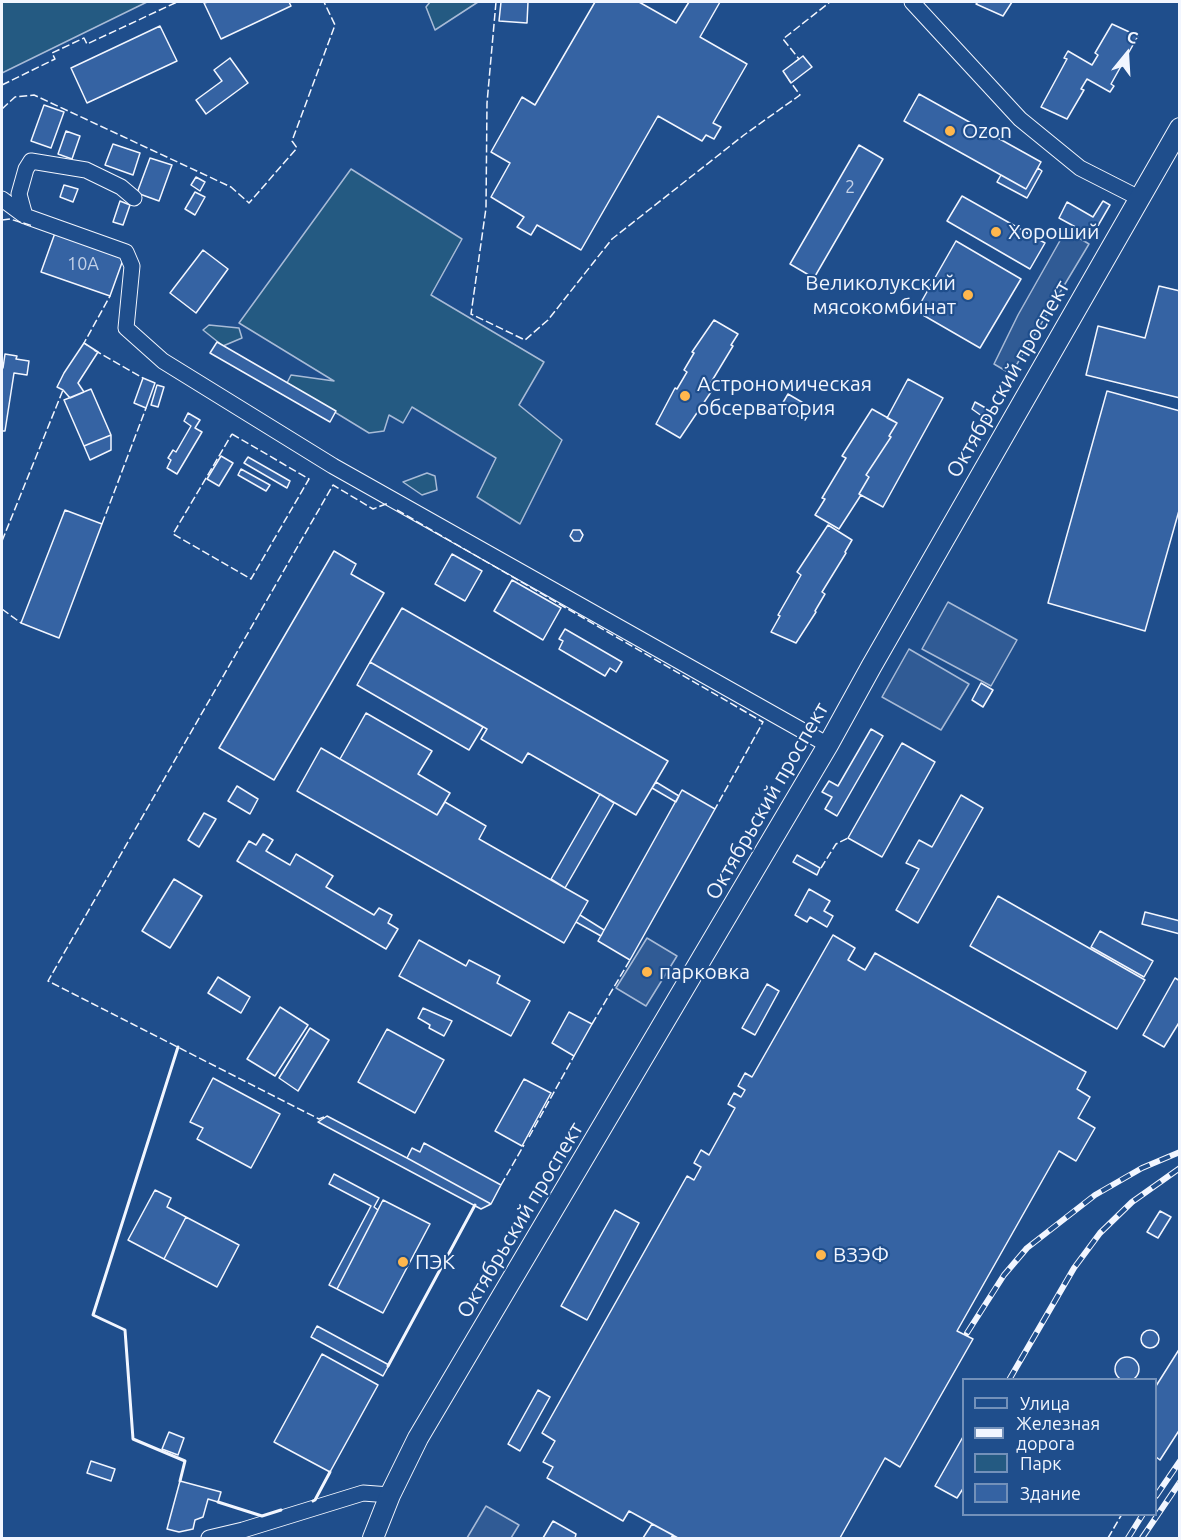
<!DOCTYPE html>
<meta charset="utf-8">
<style>
body{margin:0}
#map{position:relative;width:1181px;height:1540px;overflow:hidden;background:#1f4e8c;font-family:Ubuntu,sans-serif}
canvas{display:block}
.frame{position:absolute;inset:0;border:3px solid #f2f6ff;pointer-events:none}
.legend{position:absolute;left:962px;top:1378px;width:195px;height:138px;box-sizing:border-box;background:#1f4e8c;border:2px solid #7391ba;margin:0;padding:8px 10px;list-style:none;font-size:18px;color:#f2f6ff}
.legend li{display:flex;align-items:center;gap:12px;height:30px}
.legend b{width:30px;border:2px solid #7391ba}
.north{position:absolute;left:1097px;top:24px;width:60px;height:60px;-webkit-text-stroke:4px #1f4e8c;paint-order:stroke;rotate:18deg;font-size:16px;font-weight:700;line-height:24px;text-align:center;color:#f2f6ff}
.north::after{content:'';display:block;margin:auto;width:21px;height:27px;background:#f2f6ff;clip-path:polygon(50% 0,100% 100%,50% 72%,0 100%)}
</style>
<div id="map">
<canvas width="1181" height="1540"></canvas>
<div class="frame"></div>
<ul class="legend">
<li><b style="height:8px;background:#1f4e8c"></b>Улица</li>
<li><b style="height:8px;background:#f2f6ff"></b>Железная дорога</li>
<li><b style="height:16px;background:#245a82"></b>Парк</li>
<li><b style="height:16px;background:#3563a3"></b>Здание</li>
</ul>
<div class="north">С</div>
</div>
<script>
const ctx = document.querySelector('canvas').getContext('2d');
ctx.lineJoin = 'round';
function paint(path, color) {
  ctx.fillStyle = color;
  ctx.fill(path, 'evenodd');
}
function shape(rows) {
  const path = new Path2D();
  for (const r of rows) {
    if (r.length === 3) {
      path.moveTo(r[0] + r[2], r[1]);
      path.arc(r[0], r[1], r[2], 0, 2 * Math.PI);
      continue;
    }
    path.moveTo(r[0], r[1]);
    for (let i = 2; i < r.length; i += 2) path.lineTo(r[i], r[i + 1]);
  }
  return path;
}
function strokePath(path, color, width, dash) {
  ctx.strokeStyle = color;
  ctx.lineWidth = width;
  ctx.lineCap = dash ? 'butt' : 'round';
  ctx.setLineDash(dash || []);
  ctx.stroke(path);
}
function drawText(font, color, halo, rows, align = 'center') {
  ctx.font = font + ' Ubuntu,sans-serif';
  ctx.lineWidth = 4.5;
  ctx.setLineDash([]);
  ctx.textBaseline = 'middle';
  ctx.strokeStyle = halo;
  ctx.fillStyle = color;
  for (const [text, x, y, turn = 0] of rows) {
    ctx.save();
    ctx.translate(x, y);
    ctx.rotate((+turn || 0) * Math.PI / 180);
    ctx.textAlign = isNaN(turn) ? turn : align;
    if (halo) ctx.strokeText(text, 0, 0);
    ctx.fillText(text, 0, 0);
    ctx.restore();
  }
}
const green = shape([
 [2,2,147,2,2,73,2,2],
 [430,2,478,2,435,30,426,7,430,2],
 [351,169,462,239,431,295,544,362,519,405,562,440,520,524,477,497,496,458,412,407,403,423,389,415,384,431,369,433,287,383,291,375,334,381,239,323,351,169],
 [209,325,239,328,242,338,223,346,203,330,209,325],
 [427,473,435,476,437,490,422,495,403,482,427,473]
]);
paint(green, '#245a82');
strokePath(green, '#a8bbd7', 1.5);
const parking = shape([
 [1066,230,1089,244,1011,374,994,364,1018,315,1066,230],
 [948,602,1017,640,991,686,922,649,948,602],
 [909,649,969,684,941,730,882,697,909,649],
 [647,938,677,956,646,1006,616,988,647,938],
 [486,1506,519,1525,511,1538,467,1538,486,1506]
]);
paint(parking, '#305b95');
strokePath(parking, '#a8bbd7', 1.5);
const building = shape([
 [208,2,289,2,291,6,221,39,204,3,208,2],
 [501,2,528,2,527,23,499,21,501,2],
 [595,2,639,2,676,23,689,2,720,2,700,37,747,64,713,123,721,127,714,139,706,135,702,141,658,116,581,250,537,225,531,235,517,227,524,217,491,197,510,163,491,152,522,97,535,105,595,2],
 [978,2,1012,2,1003,16,976,4,978,2],
 [1112,24,1138,36,1111,84,1114,86,1110,92,1087,79,1081,89,1084,90,1067,119,1041,107,1067,59,1064,58,1068,51,1092,65,1098,55,1095,53,1112,24],
 [160,26,177,61,87,103,71,68,160,26],
 [803,56,812,67,791,83,783,71,803,56],
 [230,58,248,83,206,114,196,100,222,81,214,70,230,58],
 [919,94,1041,162,1026,189,904,121,919,94],
 [44,105,64,112,51,148,31,141,44,105],
 [66,131,80,136,72,159,58,154,66,131],
 [113,144,140,153,133,175,105,165,113,144],
 [859,145,883,159,814,278,790,264,859,145],
 [150,158,172,165,159,201,137,193,150,158],
 [1038,168,1042,171,1027,198,997,182,1001,175,1026,189,1038,168],
 [196,177,205,182,200,191,191,185,196,177],
 [64,185,78,189,73,202,60,197,64,185],
 [195,192,205,197,195,215,185,209,195,192],
 [962,196,1045,243,1030,269,947,221,962,196],
 [120,201,130,205,123,225,113,222,120,201],
 [1103,201,1110,205,1092,236,1059,218,1067,202,1093,217,1103,201],
 [55,233,124,257,110,296,41,272,55,233],
 [956,241,1021,279,980,348,916,311,956,241],
 [203,250,228,269,196,313,170,293,203,250],
 [1159,286,1180,291,1180,398,1086,375,1098,326,1145,338,1159,286],
 [714,320,738,334,731,345,733,346,707,389,711,392,680,438,656,424,675,388,677,389,687,372,684,370,694,353,692,352,714,320],
 [217,342,336,411,330,422,210,353,217,342],
 [84,343,98,352,78,383,84,392,70,398,63,390,57,387,64,373,84,343],
 [5,354,17,356,16,359,29,361,27,375,14,373,5,431,2,431,2,368,3,368,5,354],
 [143,378,155,383,146,408,134,403,143,378],
 [908,379,943,398,883,507,859,494,869,477,866,475,891,437,889,436,897,423,887,418,908,379],
 [157,385,164,387,158,407,151,405,157,385],
 [91,389,111,435,84,446,64,400,91,389],
 [1107,391,1180,411,1180,507,1145,631,1048,603,1107,391],
 [788,394,812,408,805,420,781,406,788,394],
 [975,402,991,411,986,419,972,409,975,402],
 [872,409,897,423,889,436,891,437,866,475,869,477,859,494,861,495,839,529,815,515,825,499,822,498,846,458,842,456,872,409],
 [188,413,200,420,195,428,202,432,177,474,167,468,171,460,168,458,173,450,176,452,191,426,184,421,188,413],
 [111,435,111,450,90,460,84,446,111,435],
 [221,456,233,463,219,486,207,479,221,456],
 [248,457,290,481,287,488,244,463,248,457],
 [241,469,270,485,266,491,238,475,241,469],
 [65,510,102,524,59,638,21,623,65,510],
 [828,525,852,540,845,552,846,553,822,592,825,594,815,611,816,612,796,643,771,632,780,616,778,615,801,575,797,572,828,525],
 [573,530,580,530,583,535,580,541,574,541,570,536,573,530],
 [334,551,356,564,351,574,384,593,274,780,219,748,334,551],
 [452,554,482,571,465,601,435,584,452,554],
 [512,580,561,608,543,640,494,611,512,580],
 [402,608,668,761,636,815,528,753,522,763,481,739,487,729,370,662,402,608],
 [565,629,622,662,616,672,610,668,605,676,559,649,563,641,559,639,565,629],
 [370,662,483,727,469,750,357,685,370,662],
 [981,683,993,690,983,707,972,700,981,683],
 [366,713,432,751,418,774,450,793,437,815,340,759,366,713],
 [871,729,883,736,837,816,825,809,832,797,822,792,829,781,838,786,871,729],
 [902,743,935,762,882,857,848,838,902,743],
 [321,748,437,815,445,802,486,826,479,839,588,901,564,943,297,791,321,748],
 [656,782,679,796,676,802,652,788,656,782],
 [237,786,258,799,250,814,228,801,237,786],
 [682,790,715,809,630,960,598,941,682,790],
 [600,794,614,803,565,888,551,879,600,794],
 [961,795,983,808,918,923,896,910,919,869,906,863,919,840,932,847,961,795],
 [204,813,216,819,199,847,188,840,204,813],
 [263,834,273,840,266,851,290,865,296,854,333,876,326,887,374,915,379,908,392,915,388,923,398,929,386,949,237,861,249,841,256,845,263,834],
 [797,855,820,868,817,875,793,862,797,855],
 [174,879,202,896,170,948,142,931,174,879],
 [809,889,830,901,824,911,833,916,827,927,810,917,807,922,795,915,809,889],
 [998,896,1145,980,1117,1029,970,946,998,896],
 [1145,912,1180,921,1180,934,1142,924,1145,912],
 [580,915,604,930,601,936,576,922,580,915],
 [1100,931,1153,961,1144,977,1091,947,1100,931],
 [833,935,855,948,848,960,865,970,875,953,1086,1072,1077,1089,1090,1097,1078,1118,1095,1128,1076,1161,1059,1151,957,1331,973,1339,900,1467,885,1458,840,1538,678,1538,629,1511,623,1521,547,1478,553,1467,543,1462,555,1441,542,1433,687,1176,694,1180,701,1167,694,1163,701,1150,709,1155,735,1108,728,1104,734,1093,741,1097,745,1090,738,1086,745,1073,752,1077,833,935],
 [419,940,466,966,469,960,500,976,497,983,530,1001,511,1036,399,976,419,940],
 [218,977,250,997,241,1013,208,993,218,977],
 [1175,978,1180,981,1180,1021,1164,1047,1143,1035,1175,978],
 [767,984,779,991,755,1035,742,1028,767,984],
 [280,1007,308,1025,275,1076,247,1059,280,1007],
 [423,1008,452,1021,444,1036,429,1028,430,1025,418,1018,423,1008],
 [569,1012,592,1024,574,1056,552,1043,569,1012],
 [310,1028,329,1040,298,1091,279,1078,310,1028],
 [387,1029,444,1060,415,1113,358,1082,387,1029],
 [213,1078,280,1114,251,1168,197,1139,203,1128,190,1122,213,1078],
 [524,1079,551,1093,522,1146,495,1131,524,1079],
 [327,1116,407,1158,491,1204,481,1209,318,1122,327,1116],
 [424,1143,501,1185,491,1204,407,1158,412,1148,420,1152,424,1143],
 [334,1174,379,1198,374,1207,378,1210,337,1289,329,1285,371,1206,329,1184,334,1174],
 [155,1190,171,1198,167,1207,186,1217,164,1259,128,1240,155,1190],
 [383,1200,430,1224,383,1313,337,1289,383,1200],
 [615,1210,639,1223,587,1320,561,1306,615,1210],
 [1160,1211,1171,1217,1158,1238,1147,1232,1160,1211],
 [186,1217,239,1245,217,1287,164,1259,186,1217],
 [317,1326,389,1365,383,1376,311,1337,317,1326],
 [1150,1339,9],
 [1180,1348,1180,1429,1160,1460,1156,1457,1156,1386,1180,1348],
 [322,1354,378,1385,330,1472,274,1442,322,1354],
 [1127,1369,12],
 [538,1390,550,1397,520,1451,508,1444,538,1390],
 [169,1432,184,1438,178,1455,162,1449,169,1432],
 [964,1435,964,1487,957,1498,935,1486,964,1435],
 [91,1461,115,1469,111,1481,87,1473,91,1461],
 [180,1481,221,1492,218,1502,208,1499,203,1517,195,1520,193,1529,179,1532,167,1529,180,1481],
 [553,1521,576,1534,575,1538,543,1538,553,1521],
 [652,1524,673,1535,671,1538,643,1538,652,1524]
]);
paint(building, '#3563a3');
strokePath(building, '#f2f6ff', 1.5);
const minor = shape([
 [912,2,1020,119,1080,168,1139,198],
 [2,199,25,216,126,252,132,266,126,328,163,361,333,466,828,745],
 [25,216,19,194,26,169,31,161,86,170,121,187,134,198],
 [209,1538,243,1530,363,1493,390,1495]
]);
const major = shape([
 [373,1538,390,1495,418,1438,828,745,871,667,1180,128]
]);
strokePath(minor, '#f2f6ff', 17);
strokePath(major, '#f2f6ff', 22);
strokePath(minor, '#1f4e8c', 15);
strokePath(major, '#1f4e8c', 20);
const rail = shape([
 [967,1333,1004,1275,1027,1248,1095,1195,1142,1168,1180,1152],
 [1009,1380,1074,1268,1100,1233,1132,1202,1180,1168],
 [1156,1496,1180,1461],
 [1128,1538,1143,1514],
 [1142,1538,1180,1482]
]);
strokePath(rail, '#f2f6ff', 6);
strokePath(rail, '#1f4e8c', 4, [11]);
strokePath(shape([
 [496,2,487,103,486,208,471,314,525,340,548,320,612,239,744,135,800,95,789,80],
 [795,62,799,59,783,39,830,2],
 [2,85,55,59,52,53,84,38,87,44,177,2],
 [2,109,15,97,34,95,231,187,249,203,297,148,292,141,335,25,324,2],
 [2,220,10,219,33,226],
 [87,345,84,343,110,296],
 [94,350,143,378],
 [232,434,309,479,251,579,173,534,232,434],
 [397,510,763,722,715,809],
 [102,524,146,408],
 [2,541,63,390],
 [2,609,21,623],
 [821,868,836,844,848,838],
 [592,1024,630,960],
 [324,1117,319,1119,48,981,333,485,373,509,386,504,389,505],
 [529,1137,574,1056],
 [501,1185,524,1145],
 [1108,1538,1122,1514]
]), '#f2f6ff', 1.5, [8, 3]);
strokePath(shape([
 [178,1047,93,1315,125,1330,133,1439,185,1461,180,1481],
 [388,1366,475,1205],
 [313,1501,315,1500,330,1472],
 [218,1502,262,1516,281,1510]
]), '#f2f6ff', 3);
for (const [x, y, r, color] of [
 [950,131,6,"#ffb74d"],
 [996,232,6,"#ffb74d"],
 [968,295,6,"#ffb74d"],
 [685,396,6,"#ffb74d"],
 [647,972,6,"#ffb74d"],
 [821,1255,6,"#ffb74d"],
 [403,1262,6,"#ffb74d"]
]) {
  const dot = new Path2D();
  dot.arc(x, y, r, 0, 2 * Math.PI);
  ctx.fillStyle = color;
  ctx.fill(dot);
  strokePath(dot, '#1f4e8c', 2);
}
drawText('18px', '#c3d1e8', null, [
 ["2",850,187],
 ["10А",83,264]
]);
drawText('21px', '#f2f6ff', '#1f4e8c', [
 ["Ozon",962,131],
 ["Хороший",1008,232],
 ["Великолукский",956,283,"right"],
 ["мясокомбинат",956,307,"right"],
 ["Aстрономическая",697,384],
 ["обсерватория",697,408],
 ["парковка",659,972],
 ["ВЗЭФ",833,1255],
 ["ПЭК",415,1262]
], 'left');
drawText('21px', '#f2f6ff', '#1f4e8c', [
 ["Октябрьский проспект",1008,379,-60],
 ["Октябрьский проспект",767,801,-60],
 ["Октябрьский проспект",520,1220,-59]
]);
</script>
